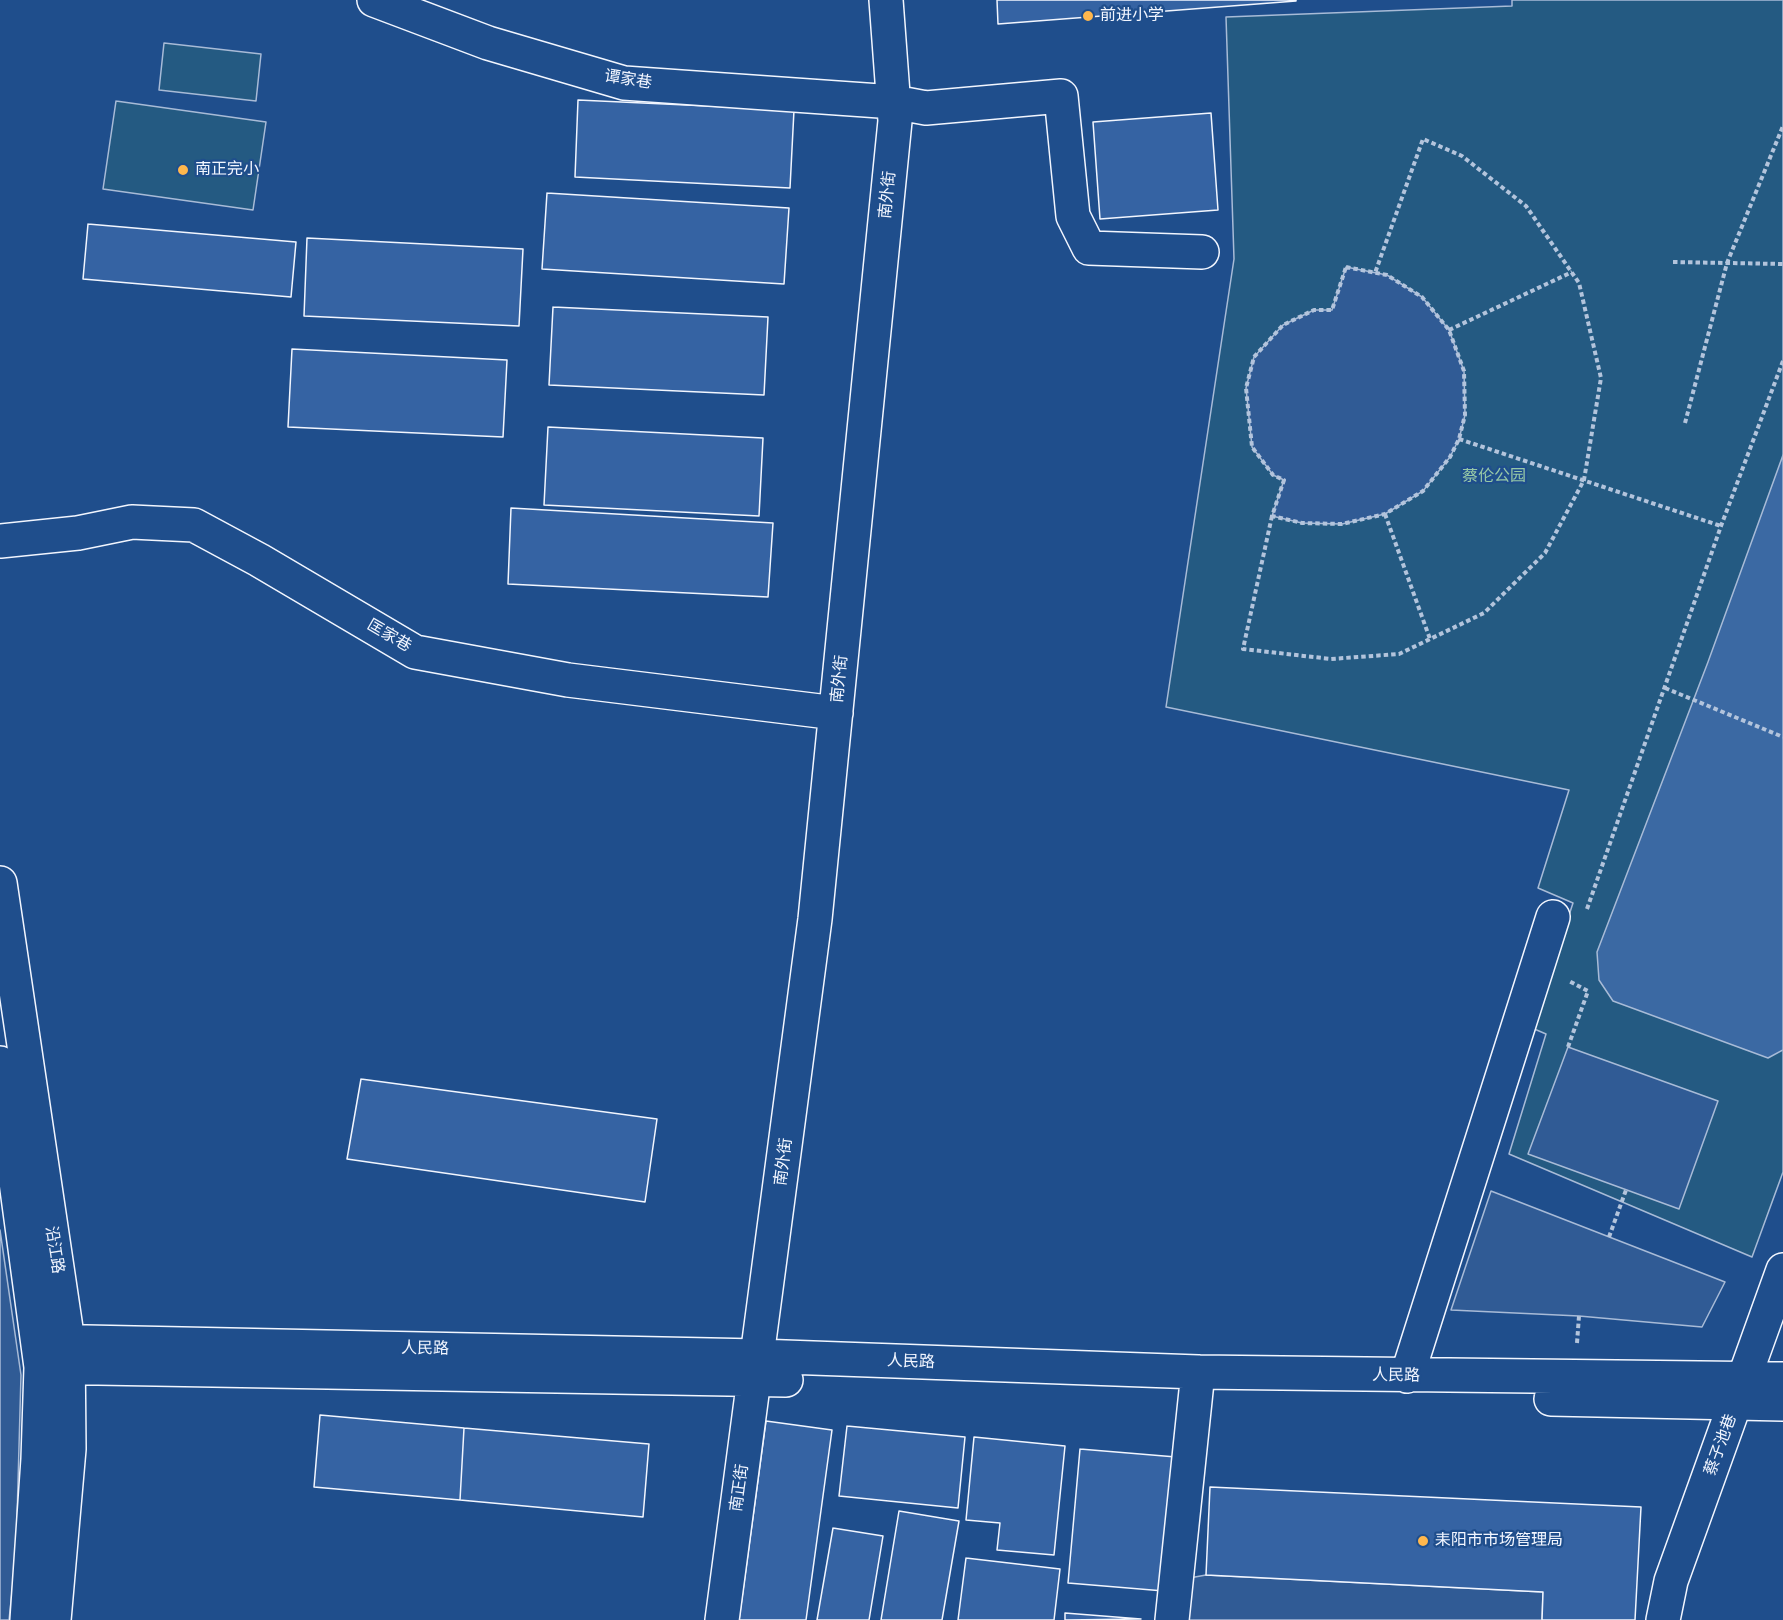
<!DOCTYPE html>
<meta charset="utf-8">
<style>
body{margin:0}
canvas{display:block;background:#1f4e8c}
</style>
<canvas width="1783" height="1620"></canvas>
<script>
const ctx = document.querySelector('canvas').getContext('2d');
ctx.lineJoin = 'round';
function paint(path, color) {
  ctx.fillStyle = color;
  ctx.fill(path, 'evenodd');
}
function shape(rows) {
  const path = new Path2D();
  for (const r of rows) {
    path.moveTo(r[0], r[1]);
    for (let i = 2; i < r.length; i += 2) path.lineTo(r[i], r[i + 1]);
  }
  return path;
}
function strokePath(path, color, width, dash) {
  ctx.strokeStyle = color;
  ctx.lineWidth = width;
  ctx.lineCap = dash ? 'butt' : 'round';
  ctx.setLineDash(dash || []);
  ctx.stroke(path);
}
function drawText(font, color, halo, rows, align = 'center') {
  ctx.font = font + ' "Varela Round","Noto Sans SC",sans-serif';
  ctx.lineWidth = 4.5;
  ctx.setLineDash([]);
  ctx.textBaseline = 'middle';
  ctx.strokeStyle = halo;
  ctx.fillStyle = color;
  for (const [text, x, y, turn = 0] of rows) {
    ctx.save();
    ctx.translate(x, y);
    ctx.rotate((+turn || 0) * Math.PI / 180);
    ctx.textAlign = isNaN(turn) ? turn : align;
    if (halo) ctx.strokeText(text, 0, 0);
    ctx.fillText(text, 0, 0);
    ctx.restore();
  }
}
const green = shape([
 [1512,0,1783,0,1783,1172,1752,1257,1509,1154,1546,1034,1532,1028,1573,903,1538,888,1569,790,1166,707,1234,259,1226,17,1512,6,1512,0],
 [164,43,261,54,256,101,159,90,164,43],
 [116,101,266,122,253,210,103,189,116,101]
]);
paint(green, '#245a82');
strokePath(green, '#a8bbd7', 1.5);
const parking = shape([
 [1346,267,1387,275,1422,297,1449,330,1464,371,1465,415,1459,439,1450,457,1423,491,1385,514,1342,524,1302,523,1272,516,1284,480,1273,475,1252,447,1246,388,1254,357,1283,325,1314,310,1332,310,1346,267],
 [1568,1047,1718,1101,1679,1209,1528,1154,1568,1047],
 [1491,1191,1725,1282,1702,1327,1579,1316,1451,1310,1491,1191],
 [0,1230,21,1375,16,1554,9,1620,0,1620,0,1230],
 [1206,1575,1543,1592,1542,1620,1180,1620,1184,1579,1206,1575]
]);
paint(parking, '#305b95');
strokePath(parking, '#a8bbd7', 1.5);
const water = shape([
 [1783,455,1783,1050,1768,1058,1613,1001,1599,980,1597,952,1708,662,1783,455]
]);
paint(water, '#3b69a3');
strokePath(water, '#a8bbd7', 1.5);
const building = shape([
 [997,0,1296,0,1296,1,998,24,997,0],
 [578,100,794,110,790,188,575,177,578,100],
 [1211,113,1218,210,1100,219,1093,122,1211,113],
 [547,193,789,208,784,284,542,269,547,193],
 [88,224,296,242,291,297,83,279,88,224],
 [307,238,523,249,519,326,304,316,307,238],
 [553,307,768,317,764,395,549,385,553,307],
 [292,349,507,360,503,437,288,427,292,349],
 [548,427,763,438,759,516,544,505,548,427],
 [511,508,773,523,768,597,508,584,511,508],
 [361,1079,657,1119,645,1202,347,1159,361,1079],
 [320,1415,464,1428,460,1500,314,1487,320,1415],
 [766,1421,832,1430,806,1620,739,1620,766,1421],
 [847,1426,965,1437,958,1508,839,1496,847,1426],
 [464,1428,649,1444,643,1517,460,1500,464,1428],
 [974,1437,1065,1446,1054,1555,997,1550,1000,1523,966,1520,974,1437],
 [1080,1449,1176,1457,1164,1591,1068,1583,1080,1449],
 [1210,1487,1641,1507,1635,1620,1542,1620,1543,1592,1206,1575,1210,1487],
 [899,1511,959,1521,942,1620,881,1620,899,1511],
 [833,1528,883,1536,869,1620,817,1620,833,1528],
 [966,1558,1060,1569,1054,1620,958,1620,966,1558],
 [1065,1613,1141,1619,1065,1620,1065,1613]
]);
paint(building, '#3563a3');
strokePath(building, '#f2f6ff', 1.5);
const minor = shape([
 [374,0,488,43,624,83,894,102,926,108,1061,96,1073,216,1089,248,1202,252],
 [0,541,78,533,132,522,194,525,259,560,415,652,568,680,836,713],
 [0,883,68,1342,69,1449,54,1620],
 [0,1063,41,1367,38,1459,27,1620],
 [38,1341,758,1356,1198,1372,1783,1379],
 [41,1367,786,1380],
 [1407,1376,1553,917],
 [1551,1399,1783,1404],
 [722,1620,815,919,895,121,886,0],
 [1172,1620,1198,1372],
 [1663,1620,1671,1581,1783,1270]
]);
strokePath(minor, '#f2f6ff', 36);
strokePath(shape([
 [1673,262,1783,264],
 [1346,267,1387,275,1422,297,1449,330,1464,371,1465,415,1459,439,1450,457,1423,491,1385,514,1342,524,1302,523,1272,516,1284,480,1273,475,1252,447,1246,388,1254,357,1283,325,1314,310,1332,310,1346,267],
 [1449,330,1572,272],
 [1685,423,1727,263,1783,126],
 [1459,439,1721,526],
 [1385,514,1430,639],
 [1272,516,1243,649,1331,659,1399,654,1484,613,1545,553,1584,480,1601,378,1579,283,1526,206,1462,156,1423,139,1375,273],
 [1665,688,1783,737],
 [1587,909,1721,526,1783,361],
 [1568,1047,1588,991,1569,981],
 [1609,1237,1626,1190],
 [1577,1343,1579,1316]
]), '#b3c4dc', 4, [4.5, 3]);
strokePath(minor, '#1f4e8c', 33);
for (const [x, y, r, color] of [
 [1088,16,6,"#ffb74d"],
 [183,170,6,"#ffb74d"],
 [1423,1541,6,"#ffb74d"]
]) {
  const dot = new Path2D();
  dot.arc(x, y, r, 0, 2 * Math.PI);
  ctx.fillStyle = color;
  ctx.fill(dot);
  strokePath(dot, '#1f4e8c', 2);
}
drawText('16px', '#f2f6ff', '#1f4e8c', [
 ["前进小学",1100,16],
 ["南正完小",195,170],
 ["耒阳市市场管理局",1435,1541]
], 'left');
drawText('16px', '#f2f6ff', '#1f4e8c', [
 ["谭家巷",628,80,9],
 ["南外街",888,195,-84],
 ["匡家巷",389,636,30],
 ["南外街",840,679,-84],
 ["南外街",784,1162,-83],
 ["沿江路",54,1250,81],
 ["人民路",425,1349,1],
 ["人民路",911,1362,2],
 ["人民路",1396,1376,1],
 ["蔡子池巷",1721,1445,-70],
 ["南正街",740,1488,-82]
]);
drawText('16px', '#97c8a6', '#1f4e8c', [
 ["蔡伦公园",1494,477]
]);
</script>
